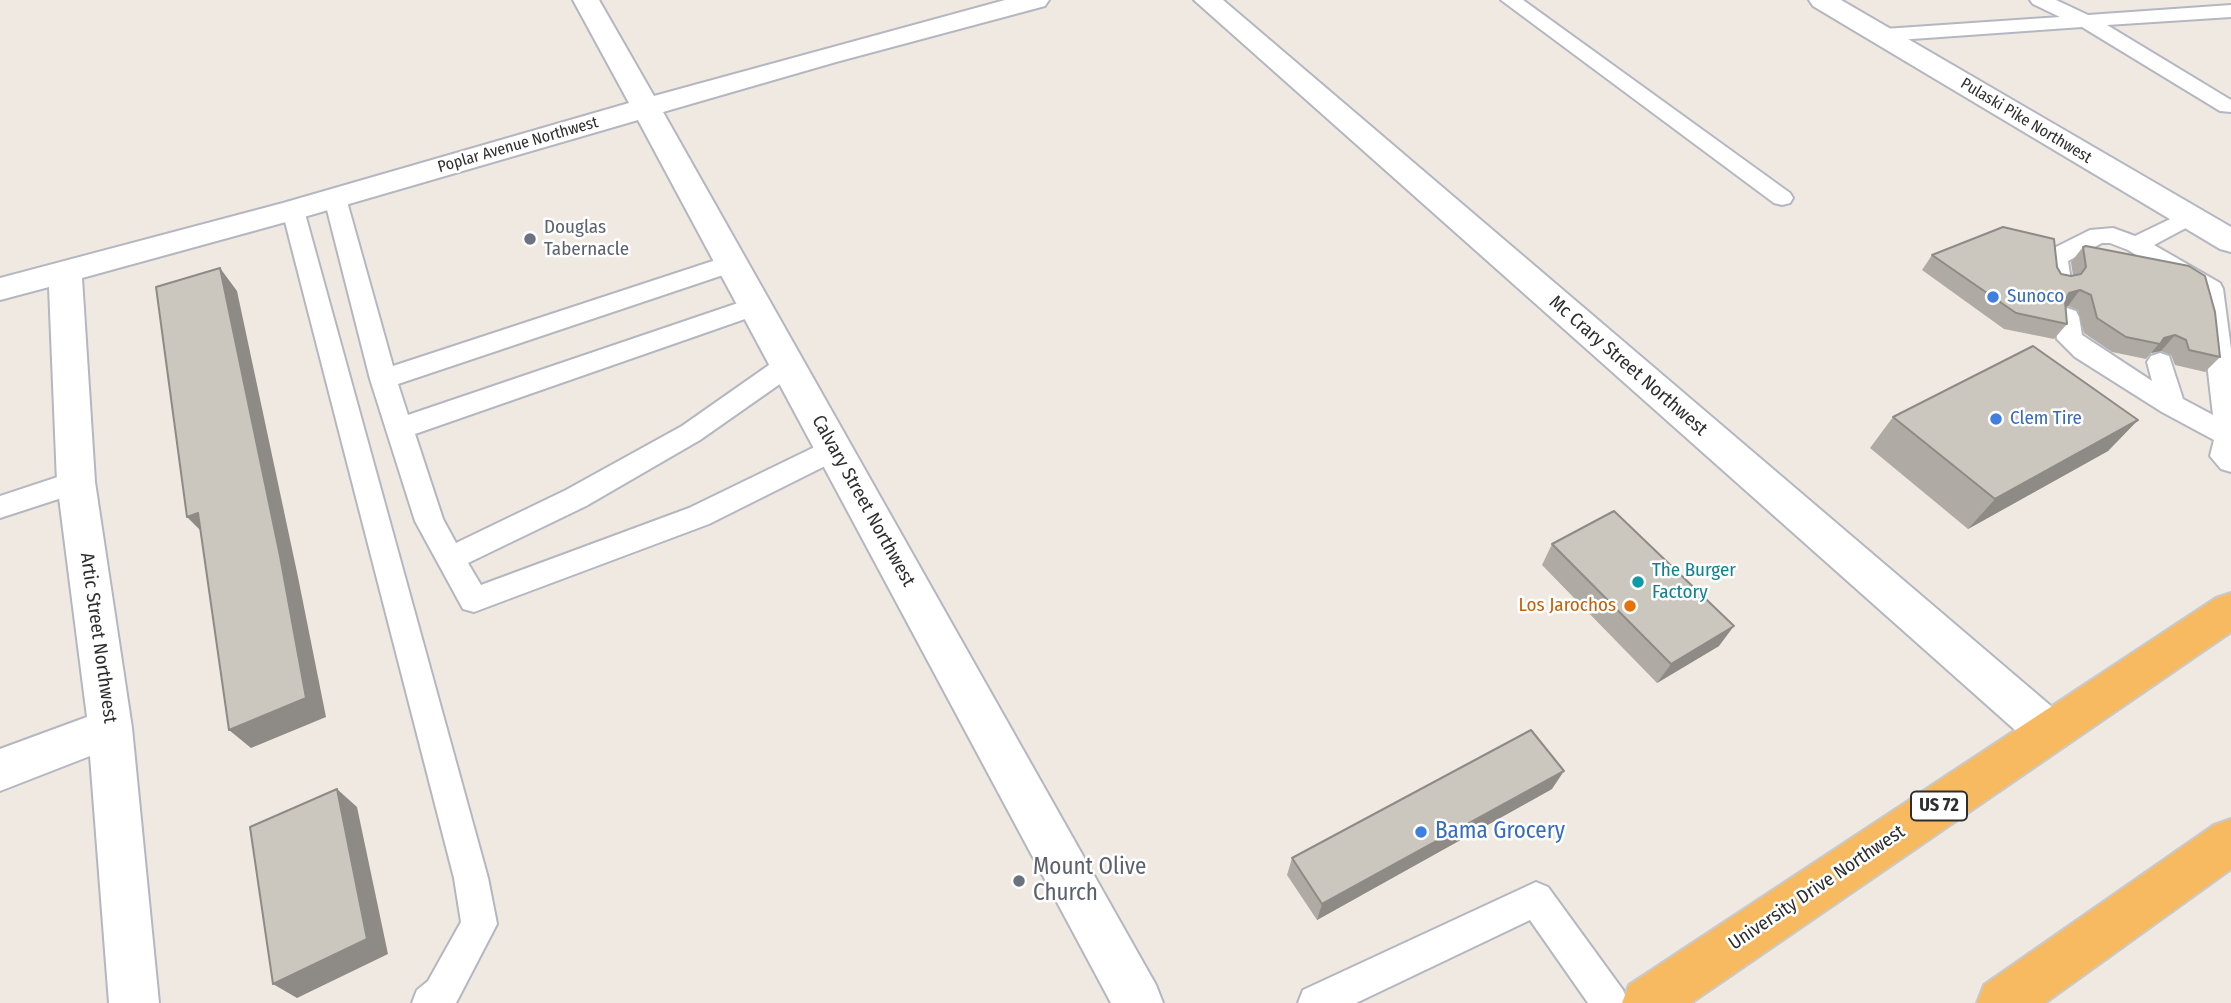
<!DOCTYPE html>
<style>
body{margin:0}
canvas{display:block;background:#efe9e1}
</style>
<canvas width="2231" height="1003"></canvas>
<script>
const ctx = document.querySelector('canvas').getContext('2d');
ctx.lineJoin = 'round';
function shape(rows) {
  const path = new Path2D();
  for (const r of rows) {
    path.moveTo(r[0], r[1]);
    for (let i = 2; i < r.length; i += 2) path.lineTo(r[i], r[i + 1]);
  }
  return path;
}
function strokePath(path, color, width, dash) {
  ctx.strokeStyle = color;
  ctx.lineWidth = width;
  ctx.lineCap = dash ? 'butt' : 'round';
  ctx.setLineDash(dash || []);
  ctx.stroke(path);
}
function paint(path, color) {
  ctx.fillStyle = color;
  ctx.fill(path, 'evenodd');
}
function drawText(font, color, halo, rows, align = 'center') {
  ctx.font = font + ' "Fira Sans Condensed",sans-serif';
  ctx.lineWidth = 5;
  ctx.setLineDash([]);
  ctx.textBaseline = 'middle';
  ctx.strokeStyle = halo;
  ctx.fillStyle = color;
  for (const [text, x, y, turn = 0] of rows) {
    ctx.save();
    ctx.translate(x, y);
    ctx.rotate((+turn || 0) * Math.PI / 180);
    ctx.textAlign = isNaN(turn) ? turn : align;
    if (halo) ctx.strokeText(text, 0, 0);
    ctx.fillText(text, 0, 0);
    ctx.restore();
  }
}
const service = shape([
 [1501,0,1523,0,1790,193,1793,198,1790,203,1782,205,1774,203,1501,0],
 [2030,0,2056,0,2088,15,2231,5,2231,17,2107,25,2231,100,2231,112,2220,111,2082,27,1884,41,1877,39,1874,35,1877,31,1884,29,2060,17,2033,4,2030,0],
 [335,191,343,193,346,198,393,366,725,257,733,255,741,257,745,263,741,269,398,384,408,415,747,300,756,298,765,300,768,306,765,312,415,434,443,519,456,543,566,490,682,426,779,358,788,356,797,358,801,365,797,372,700,440,586,506,468,563,481,585,689,508,825,442,835,439,845,442,849,449,845,456,709,524,474,612,463,609,415,521,370,379,324,198,327,193,335,191],
 [293,203,301,205,304,210,488,878,497,924,456,1003,412,1003,417,990,428,981,461,922,454,878,282,210,285,205,293,203],
 [2189,210,2197,212,2201,217,2197,222,2154,245,2220,283,2223,289,2231,349,2231,472,2221,469,2210,456,2214,440,2162,412,2075,357,2057,339,2055,317,2058,311,2067,308,2076,311,2079,317,2082,335,2152,381,2147,362,2151,356,2160,353,2169,356,2183,399,2213,415,2199,293,2128,250,2110,243,2102,243,2068,261,2071,281,2068,287,2059,289,2050,287,2047,281,2044,257,2048,251,2090,230,2113,228,2135,236,2189,210],
 [76,471,86,474,90,482,86,490,0,518,0,496,76,471],
 [1536,882,1548,887,1623,990,1628,1003,1588,1003,1530,920,1356,1003,1298,1003,1303,990,1536,882]
]);
const minor = shape([
 [573,0,599,0,654,96,1005,0,1049,0,1045,6,836,62,663,112,1156,985,1163,1003,1111,1003,638,120,304,217,82,278,95,482,132,728,159,1003,109,1003,90,756,0,791,0,749,87,717,57,482,49,287,0,300,0,278,283,203,629,103,573,0],
 [1194,0,1223,0,2065,718,2071,732,2065,746,2049,752,2033,746,1194,0]
]);
const secondary = shape([
 [1809,0,1841,0,2231,227,2231,252,2220,249,1813,6,1809,0]
]);
const trunk = shape([
 [2231,593,2231,632,1691,1003,1622,1003,1629,985,2216,598,2231,593],
 [2231,819,2231,869,2045,1003,1977,1003,1984,985,2214,825,2231,819]
]);
strokePath(service, '#b4b7c1', 4);
strokePath(minor, '#b4b7c1', 4);
strokePath(secondary, '#b4b7c1', 4);
strokePath(trunk, '#c9c9c9', 4);
paint(service, '#fff');
paint(minor, '#fff');
paint(secondary, '#fff');
paint(trunk, '#f8ba60');
paint(shape([
 [2083,247,2220,357,2205,372,2175,365,2171,355,2161,351,2151,353,2146,359,2112,352,2084,333,2078,310,2068,306,2065,306,2067,324,2054,339,2004,329,1922,270,1932,255,2057,267,2061,274,2071,276,2073,276,2071,262],
 [1893,417,2138,420,2108,451,1968,529,1870,448],
 [1552,544,1719,646,1657,683,1542,565],
 [1552,789,1317,920,1287,875,1292,858]
]), '#afaba4');
paint(shape([
 [220,268,237,291,298,577,326,717,251,748,229,730],
 [2080,290,2068,306,2057,309,2069,293],
 [2175,335,2161,351,2151,353,2164,338],
 [2138,420,2108,451,1968,529,1995,499],
 [198,513,208,538,187,517],
 [1734,626,1719,646,1657,683,1671,664],
 [1564,771,1552,789,1317,920,1322,904],
 [337,789,357,807,388,954,297,998,273,984]
]), '#8e8b86');
const building = shape([
 [2003,227,2054,239,2057,267,2061,274,2071,276,2081,274,2086,267,2083,247,2086,246,2189,266,2205,276,2215,312,2220,357,2189,350,2186,340,2175,335,2164,338,2160,344,2126,337,2097,318,2091,295,2080,290,2069,293,2065,301,2067,324,2016,313,1932,255,2003,227],
 [220,268,280,556,306,698,229,730,198,513,187,517,156,287,220,268],
 [2033,346,2138,420,1995,499,1893,417,2033,346],
 [1614,511,1734,626,1671,664,1552,544,1614,511],
 [1531,730,1564,771,1322,904,1292,858,1531,730],
 [337,789,367,939,273,984,250,827,337,789]
]);
paint(building, '#cbc7bf');
strokePath(building, '#8e8b86', 2);
for (const [x, y, r, color] of [
 [530,239,7,"#6b7280"],
 [1993,297,7,"#3f7fe0"],
 [1996,419,7,"#3f7fe0"],
 [1638,582,7,"#0f9aa8"],
 [1630,606,7,"#e8710a"],
 [1421,832,7,"#3f7fe0"],
 [1019,881,7,"#6b7280"]
]) {
  const dot = new Path2D();
  dot.arc(x, y, r, 0, 2 * Math.PI);
  ctx.fillStyle = color;
  ctx.fill(dot);
  strokePath(dot, '#fff', 2.5);
}
drawText('16px', '#2e2e2e', '#fff', [
 ["Pulaski Pike Northwest",2026,121,31],
 ["Poplar Avenue Northwest",518,145,-16]
]);
for (const [x, y, w] of [
 [1939,806,56]
]) {
  const box = new Path2D();
  box.roundRect(x - w / 2, y - 14.5, w, 29, 5);
  ctx.fillStyle = '#fff';
  ctx.fill(box);
  strokePath(box, '#2e2e2e', 2);
}
drawText('bold 18px', '#2e2e2e', null, [
 ["US 72",1939,806]
]);
drawText('19px', '#5b616d', '#fff', [
 ["Douglas",544,228],
 ["Tabernacle",544,250]
], 'left');
drawText('19px', '#366cbe', '#fff', [
 ["Sunoco",2007,297],
 ["Clem Tire",2010,419]
], 'left');
drawText('19px', '#2e2e2e', '#fff', [
 ["Mc Crary Street Northwest",1628,366,41],
 ["Calvary Street Northwest",863,501,61],
 ["Artic Street Northwest",98,638,82],
 ["University Drive Northwest",1817,888,-34]
]);
drawText('19px', '#0d838f', '#fff', [
 ["The Burger",1652,571],
 ["Factory",1652,593]
], 'left');
drawText('19px', '#c56008', '#fff', [
 ["Los Jarochos",1616,606]
], 'right');
drawText('23px', '#366cbe', '#fff', [
 ["Bama Grocery",1435,832]
], 'left');
drawText('23px', '#5b616d', '#fff', [
 ["Mount Olive",1033,868],
 ["Church",1033,894]
], 'left');
</script>
